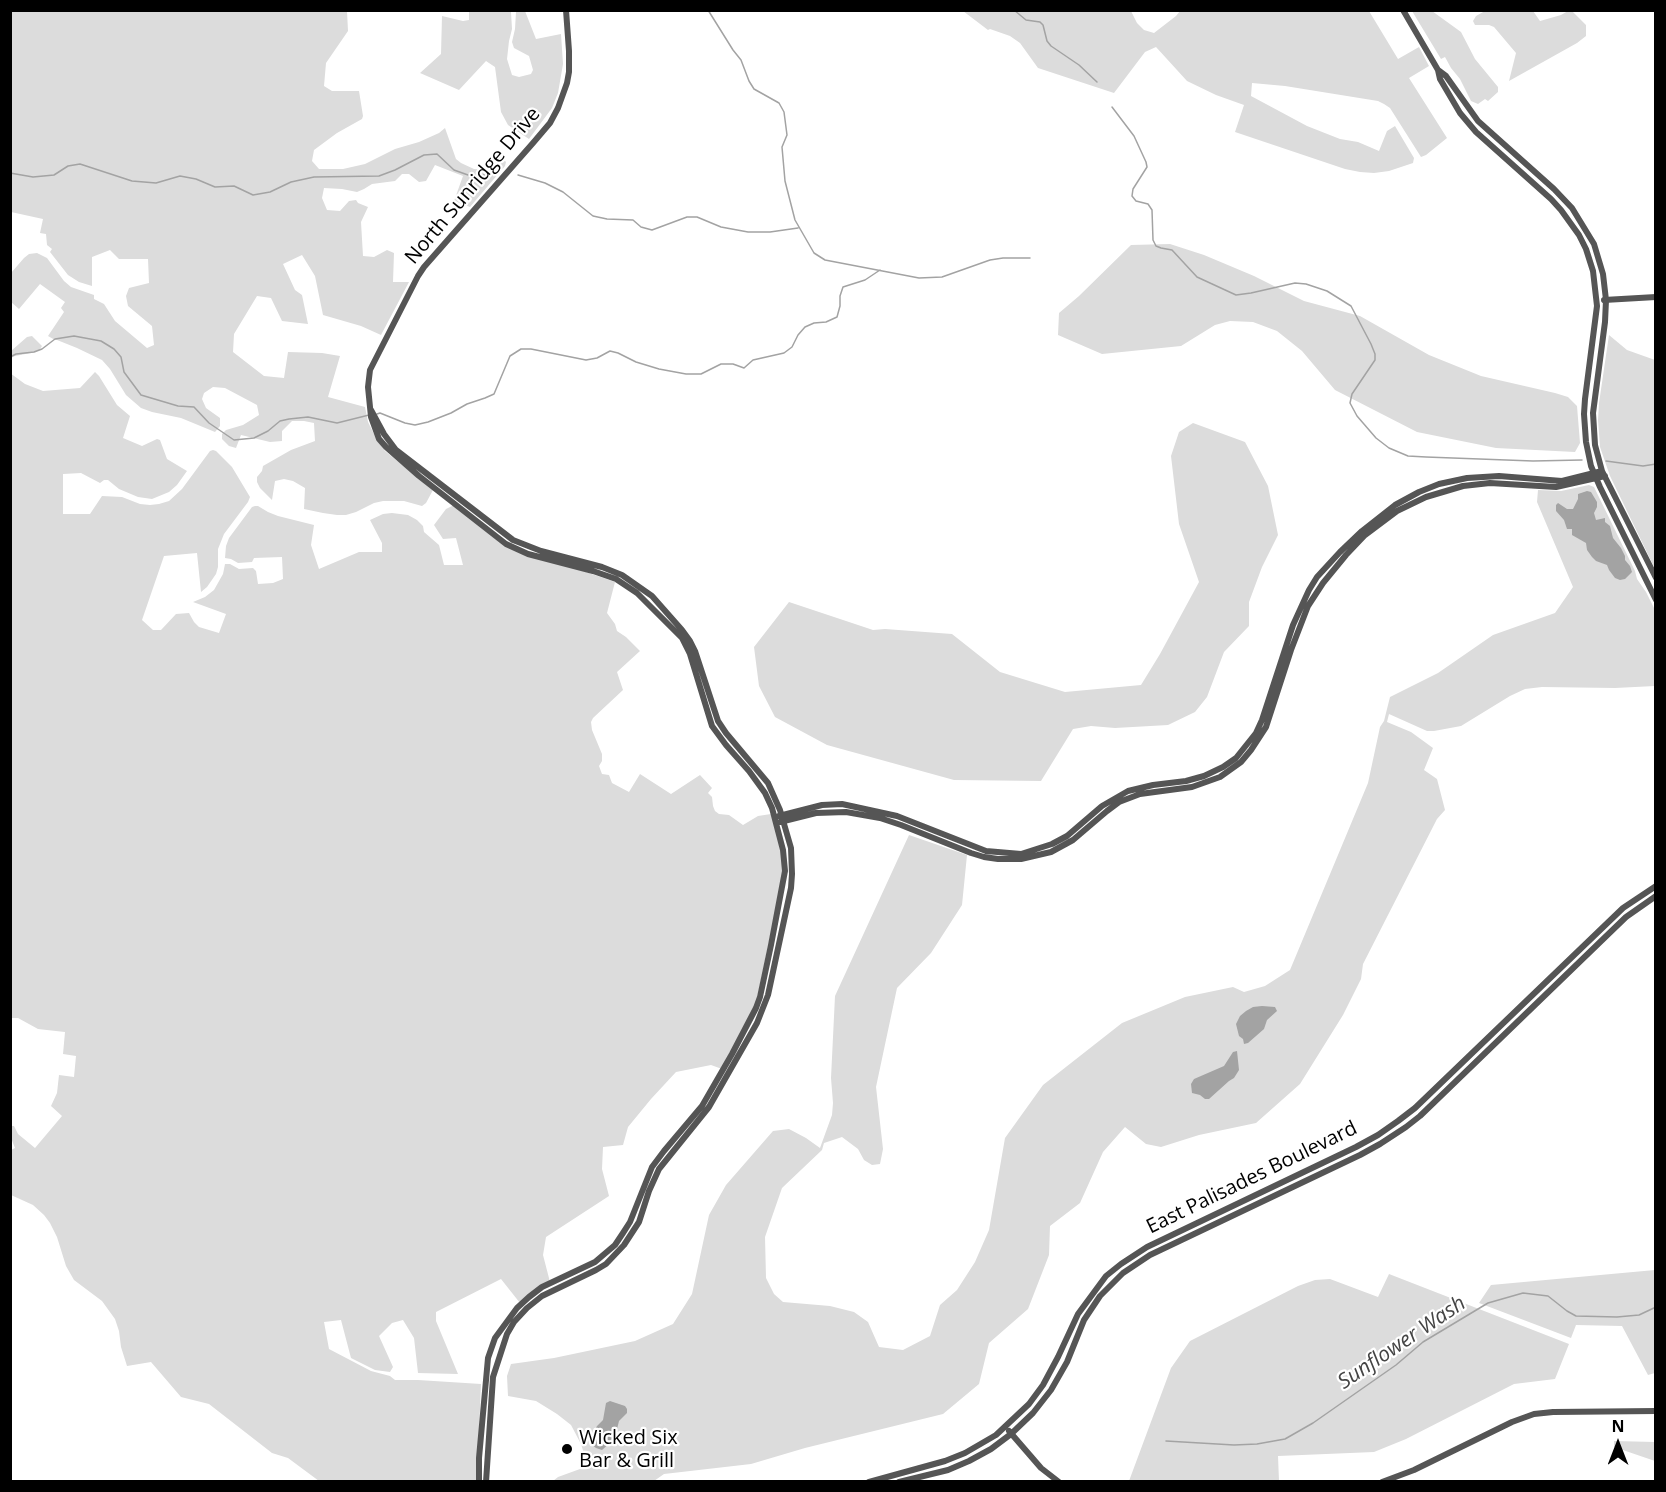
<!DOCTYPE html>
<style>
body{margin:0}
#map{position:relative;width:1666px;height:1492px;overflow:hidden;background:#fff;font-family:"Open Sans",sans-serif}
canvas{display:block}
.frame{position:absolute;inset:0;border:12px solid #000;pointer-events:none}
.north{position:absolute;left:1588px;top:1414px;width:60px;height:60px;-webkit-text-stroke:4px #fff;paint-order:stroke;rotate:0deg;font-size:16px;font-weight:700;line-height:24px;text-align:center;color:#000}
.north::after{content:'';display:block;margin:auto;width:21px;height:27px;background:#000;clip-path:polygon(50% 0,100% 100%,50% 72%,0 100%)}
</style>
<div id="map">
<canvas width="1666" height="1492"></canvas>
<div class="frame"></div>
<div class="north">N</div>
</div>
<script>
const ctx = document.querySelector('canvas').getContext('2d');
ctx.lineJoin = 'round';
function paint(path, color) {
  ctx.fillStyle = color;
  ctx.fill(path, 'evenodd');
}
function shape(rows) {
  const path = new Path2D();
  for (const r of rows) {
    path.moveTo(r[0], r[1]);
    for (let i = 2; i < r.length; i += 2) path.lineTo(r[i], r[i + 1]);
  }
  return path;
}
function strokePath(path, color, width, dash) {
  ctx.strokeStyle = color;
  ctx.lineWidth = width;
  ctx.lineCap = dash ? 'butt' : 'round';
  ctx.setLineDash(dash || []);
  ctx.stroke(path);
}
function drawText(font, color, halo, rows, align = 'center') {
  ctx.font = font + ' "Open Sans",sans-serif';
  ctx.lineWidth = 4.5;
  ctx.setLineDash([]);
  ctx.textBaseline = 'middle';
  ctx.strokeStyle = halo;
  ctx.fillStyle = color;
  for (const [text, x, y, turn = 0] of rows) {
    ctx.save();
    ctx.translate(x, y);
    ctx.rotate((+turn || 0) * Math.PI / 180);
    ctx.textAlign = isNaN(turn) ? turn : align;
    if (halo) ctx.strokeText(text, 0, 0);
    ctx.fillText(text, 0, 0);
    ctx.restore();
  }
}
paint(shape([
 [11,11,347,11,348,31,326,63,324,86,332,91,359,91,363,116,362,119,337,133,314,150,312,161,319,169,343,169,365,164,395,149,419,142,439,133,445,128,456,159,461,163,474,169,487,170,495,161,502,158,506,162,505,166,470,207,454,201,463,176,435,165,426,181,419,182,409,174,402,174,395,181,372,184,364,189,357,192,342,189,324,188,322,198,327,210,340,211,349,201,356,200,358,203,368,207,361,222,363,256,374,257,387,250,394,253,393,282,409,282,381,335,361,326,323,315,315,276,302,255,283,264,295,290,302,295,308,324,282,321,271,298,257,296,234,334,233,352,264,376,284,378,288,352,322,353,340,356,328,397,365,407,368,422,376,438,385,451,433,490,426,503,422,506,404,501,383,501,374,503,356,512,346,515,337,515,323,513,304,509,305,488,293,481,284,479,275,481,272,500,260,488,257,482,257,477,262,471,263,466,291,450,315,441,314,423,304,421,292,421,282,431,282,441,270,442,241,435,236,448,229,446,222,439,222,434,226,430,243,425,259,415,257,405,225,388,213,387,204,393,202,399,206,408,220,418,220,426,215,432,181,418,152,412,141,408,126,395,110,369,102,360,77,348,57,340,55,340,48,336,64,312,61,308,65,302,40,284,19,309,11,302,11,273,24,258,29,254,37,253,47,258,64,281,71,287,94,295,94,299,104,304,115,321,147,348,154,345,152,326,128,306,126,296,129,288,149,283,148,259,119,259,110,250,92,257,92,286,79,282,68,275,50,252,52,249,47,245,46,234,40,233,43,219,11,212],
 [500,11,511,12,512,29,509,41,507,59,512,75,519,77,531,74,533,70,529,56,514,48,512,42,515,29,516,12,525,11,536,39,561,34,563,64,558,93,552,108,529,139,508,125,501,112,495,67,486,61,459,90,420,73,441,54,442,16,463,21,469,20,469,11],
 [963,11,1131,11,1137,23,1144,30,1154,33,1176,16,1180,11,1369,11,1398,59,1419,47,1429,66,1409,78,1447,138,1426,155,1421,157,1390,108,1384,104,1378,101,1285,86,1252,83,1251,96,1307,126,1340,139,1358,142,1379,151,1387,131,1395,126,1414,158,1413,163,1389,171,1374,173,1360,172,1345,169,1235,132,1244,105,1216,95,1187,81,1156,47,1145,52,1114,93,1038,68,1020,43,1010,36,990,29,988,30],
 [1412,11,1432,11,1461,32,1475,59,1498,87,1498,92,1488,101,1485,99,1478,104,1471,101,1460,79,1451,68,1445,57,1441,59],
 [1485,11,1533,11,1540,21,1561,15,1568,11,1572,11,1586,25,1586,36,1577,43,1509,81,1516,53,1494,27,1489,25,1475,25,1473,21,1476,16],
 [1170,244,1204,255,1254,276,1304,301,1360,316,1429,355,1481,376,1555,393,1568,397,1577,406,1580,443,1575,452,1496,448,1417,432,1335,390,1302,351,1277,331,1253,322,1230,321,1215,325,1181,346,1102,354,1058,335,1059,313,1079,296,1131,245],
 [1609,335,1627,350,1655,360,1655,569,1610,476,1600,447,1598,420,1599,403],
 [32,336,42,346,40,349,36,352,15,356,11,358,11,351,27,337],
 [95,372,99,376,117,405,130,416,123,438,142,446,157,439,160,440,167,459,187,471,177,485,169,492,152,499,138,497,119,489,108,480,104,480,100,483,81,473,63,474,63,514,90,514,102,496,122,497,140,504,150,505,159,504,169,501,182,489,210,451,213,450,216,451,232,467,250,497,248,502,224,534,218,549,218,567,216,574,207,587,201,592,197,553,164,556,142,620,153,630,161,630,176,614,189,613,194,622,199,627,219,633,226,614,193,602,205,597,214,590,223,574,225,564,230,564,239,569,253,568,256,571,258,584,273,583,283,579,282,557,254,558,252,562,238,563,231,559,225,558,226,546,229,538,252,507,255,506,258,506,268,512,278,516,314,525,311,545,319,569,359,552,382,552,382,543,370,520,383,514,392,513,408,515,417,520,423,526,424,532,439,545,444,565,463,565,456,538,443,539,434,525,446,509,454,505,502,543,615,582,607,613,615,624,617,631,626,637,640,651,617,672,623,690,593,718,591,722,592,730,602,754,602,761,599,766,602,774,609,775,612,783,629,792,640,774,671,794,700,775,712,788,708,793,712,797,713,806,715,811,719,814,729,815,743,825,758,816,771,814,782,852,783,874,755,1008,722,1069,711,1065,676,1072,651,1099,628,1127,623,1145,603,1147,602,1169,609,1196,546,1237,543,1255,550,1282,520,1303,501,1279,436,1312,436,1321,458,1374,418,1373,414,1338,403,1320,392,1323,379,1336,393,1367,390,1372,375,1370,351,1358,341,1320,324,1322,329,1349,371,1371,390,1376,395,1380,418,1380,481,1384,477,1481,319,1481,288,1458,272,1453,209,1404,181,1397,151,1362,127,1366,121,1347,119,1331,115,1319,102,1301,74,1280,66,1266,57,1237,50,1223,44,1215,33,1205,11,1195,11,1150,15,1148,11,1138,11,1126,14,1126,18,1134,35,1148,62,1116,51,1106,57,1093,59,1075,74,1077,76,1056,63,1054,65,1032,38,1029,18,1018,11,1018,10,373,25,384,43,391,80,388],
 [1193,423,1245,442,1268,486,1278,535,1262,567,1249,602,1249,626,1224,652,1207,697,1195,712,1168,725,1115,728,1091,726,1073,729,1041,781,954,780,827,745,775,717,759,686,754,647,789,602,873,630,885,629,952,634,1000,672,1065,692,1141,685,1160,654,1199,582,1179,524,1171,456,1179,432],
 [1589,485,1594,487,1635,571,1637,579,1646,592,1655,610,1655,686,1615,688,1542,687,1525,689,1510,696,1461,726,1434,731,1427,731,1389,714,1387,722,1411,732,1433,748,1424,770,1437,779,1445,810,1437,819,1363,964,1361,979,1343,1015,1300,1084,1256,1123,1199,1135,1161,1147,1146,1144,1125,1127,1103,1152,1080,1203,1050,1226,1049,1255,1028,1309,989,1343,979,1384,943,1414,805,1448,751,1464,664,1474,654,1481,553,1481,558,1477,580,1469,585,1457,581,1444,571,1425,557,1414,536,1401,508,1396,507,1376,511,1364,554,1358,635,1341,673,1324,692,1294,709,1215,726,1185,773,1131,789,1129,806,1138,820,1148,832,1115,833,1103,831,1078,835,996,909,835,967,855,962,905,931,953,897,988,876,1087,883,1149,880,1164,872,1165,864,1160,858,1149,842,1137,824,1143,822,1150,782,1188,765,1237,766,1278,774,1294,783,1302,830,1306,854,1312,868,1322,879,1347,903,1350,930,1336,940,1305,957,1290,975,1262,989,1230,1005,1138,1043,1085,1122,1023,1185,997,1233,987,1244,992,1265,986,1290,970,1368,783,1380,727,1384,721,1390,697,1438,673,1493,635,1555,613,1573,587,1537,502,1538,490,1561,491],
 [1655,1270,1655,1373,1648,1375,1622,1326,1576,1325,1571,1338,1479,1303,1491,1285],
 [1389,1274,1569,1344,1555,1379,1514,1384,1406,1439,1374,1452,1278,1456,1279,1481,1129,1481,1171,1368,1190,1341,1298,1286,1315,1280,1330,1279,1378,1297],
 [1614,1441,1655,1442,1655,1461,1614,1447]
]), '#dcdcdc');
paint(shape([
 [1587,491,1591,492,1597,502,1597,507,1594,513,1596,520,1605,518,1605,522,1610,526,1613,538,1621,548,1625,556,1625,560,1630,566,1632,572,1625,579,1620,580,1615,578,1609,570,1607,565,1596,561,1592,557,1587,550,1586,543,1572,535,1572,529,1567,529,1564,520,1556,511,1556,505,1558,503,1567,509,1573,509,1578,499,1578,494],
 [1262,1006,1275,1007,1277,1011,1267,1020,1264,1029,1248,1043,1244,1044,1243,1039,1239,1036,1236,1024,1240,1016,1246,1011,1253,1007],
 [1237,1051,1239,1070,1234,1078,1229,1081,1209,1099,1205,1099,1200,1095,1192,1093,1191,1084,1194,1079,1224,1066,1233,1052],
 [610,1401,625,1406,627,1409,627,1413,619,1421,616,1433,611,1442,602,1450,596,1448,591,1444,591,1437,597,1426,603,1420,606,1403]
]), '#a3a3a3');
strokePath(shape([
 [708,10,733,50,741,60,749,81,754,89,779,103,784,112,787,135,782,147,785,181,795,220,814,253,825,260,919,278,942,277,990,260,1003,258,1030,258],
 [1014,10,1026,20,1040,22,1043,25,1047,41,1051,46,1079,65,1097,82],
 [1654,10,1656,15],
 [1112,107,1134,136,1146,162,1147,167,1133,189,1132,196,1136,201,1148,204,1152,210,1153,240,1156,246,1161,248,1172,250,1197,277,1236,295,1251,293,1295,283,1306,284,1327,291,1351,306,1371,344,1375,354,1375,360,1352,394,1350,403,1357,416,1376,438,1389,448,1408,456,1426,457,1533,461,1582,460],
 [10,173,33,177,54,175,68,166,80,164,132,181,156,183,180,176,196,179,215,187,234,186,253,195,270,192,291,182,314,177,379,176,395,170,424,155,437,154,454,170,468,175,495,175],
 [518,175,545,183,563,192,593,216,607,219,633,220,641,227,652,230,687,217,697,217,721,227,748,232,770,232,798,228],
 [10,357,16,354,34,352,42,349,55,339,74,336,101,341,114,349,121,357,124,372,141,395,178,406,194,407,209,423,234,440,254,438,268,431,280,421,289,419,308,417,337,423,369,415],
 [377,414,380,413,405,423,415,425,428,422,451,413,467,404,485,398,494,394,510,356,521,349,531,349,586,360,597,358,610,351,618,353,636,362,659,369,686,374,701,374,721,364,733,364,744,368,753,360,784,353,792,347,798,335,805,327,814,323,826,322,837,317,840,306,840,296,843,287,865,280,880,270],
 [1606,461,1643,466,1656,464],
 [1166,1441,1234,1445,1257,1444,1285,1439,1313,1423,1396,1365,1423,1342,1488,1303,1523,1293,1548,1296,1567,1311,1576,1316,1617,1317,1639,1315,1656,1307]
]), '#a3a3a3', 1.5);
strokePath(shape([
 [1403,10,1438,70,1440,79,1460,113,1476,132,1551,199,1561,210,1579,235,1586,249,1593,271,1597,306,1585,399,1584,414,1586,442,1591,466,1600,487,1656,600],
 [1438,70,1446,76,1478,121,1554,189,1572,208,1594,244,1603,274,1606,300,1605,322,1593,413,1595,445,1602,471,1656,578],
 [1604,300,1656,297],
 [371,410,384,434,396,450,513,540,541,551,602,567,622,575,652,596,682,630,690,641,695,651,718,721,726,733,768,783,780,810,791,848,792,874,791,888,768,995,757,1023,709,1107,659,1169,649,1191,639,1222,624,1245,606,1264,596,1270,542,1296,527,1308,514,1322,507,1334,493,1377,486,1482],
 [779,816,822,805,842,804,897,816,986,851,1021,854,1052,844,1067,836,1102,806,1128,791,1153,785,1186,781,1204,776,1223,767,1236,758,1256,733,1262,720,1293,625,1309,590,1317,577,1340,552,1362,531,1395,505,1419,492,1439,484,1467,478,1499,476,1562,481,1602,471],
 [780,822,816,813,846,812,880,818,901,825,971,853,984,857,998,859,1021,859,1051,852,1073,840,1107,811,1119,802,1140,794,1192,787,1220,777,1241,762,1251,750,1266,727,1291,650,1308,606,1323,583,1346,555,1365,535,1397,511,1426,497,1463,486,1490,483,1556,487,1605,476],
 [1009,1431,1041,1468,1059,1482],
 [479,1482,479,1458,488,1358,495,1338,517,1308,529,1297,542,1287,595,1262,615,1245,623,1233,630,1222,652,1167,664,1151,702,1106,732,1054,756,1008,760,997,771,945,785,871,783,850,772,808,765,793,749,771,726,745,712,726,690,654,682,638,637,593,616,579,593,571,528,554,506,544,419,476,386,447,379,439,371,417,368,387,370,370,418,276,424,267,533,143,550,123,558,108,567,83,569,72,569,51,566,10],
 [869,1482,945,1461,965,1453,996,1435,1029,1404,1043,1385,1058,1357,1078,1314,1106,1276,1121,1264,1147,1247,1356,1147,1378,1135,1398,1121,1415,1108,1623,908,1656,886],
 [899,1482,948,1470,969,1461,991,1449,1011,1434,1033,1413,1051,1390,1067,1362,1084,1320,1100,1296,1123,1273,1150,1255,1360,1155,1380,1144,1406,1127,1420,1116,1626,917,1656,896],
 [1382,1482,1414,1470,1512,1422,1534,1414,1553,1412,1656,1411]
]), '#555', 6);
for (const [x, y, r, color] of [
 [567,1449,6,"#000"]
]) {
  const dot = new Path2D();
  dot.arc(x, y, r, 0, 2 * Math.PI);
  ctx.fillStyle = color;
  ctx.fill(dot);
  strokePath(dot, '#fff', 2);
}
drawText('20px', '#000', '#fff', [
 ["North Sunridge Drive",473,186,-50],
 ["East Palisades Boulevard",1252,1178,-26]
]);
drawText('20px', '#000', '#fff', [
 ["Wicked Six",579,1438],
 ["Bar & Grill",579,1461]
], 'left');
drawText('italic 21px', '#444', '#fff', [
 ["Sunflower Wash",1402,1343,-34]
]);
</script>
